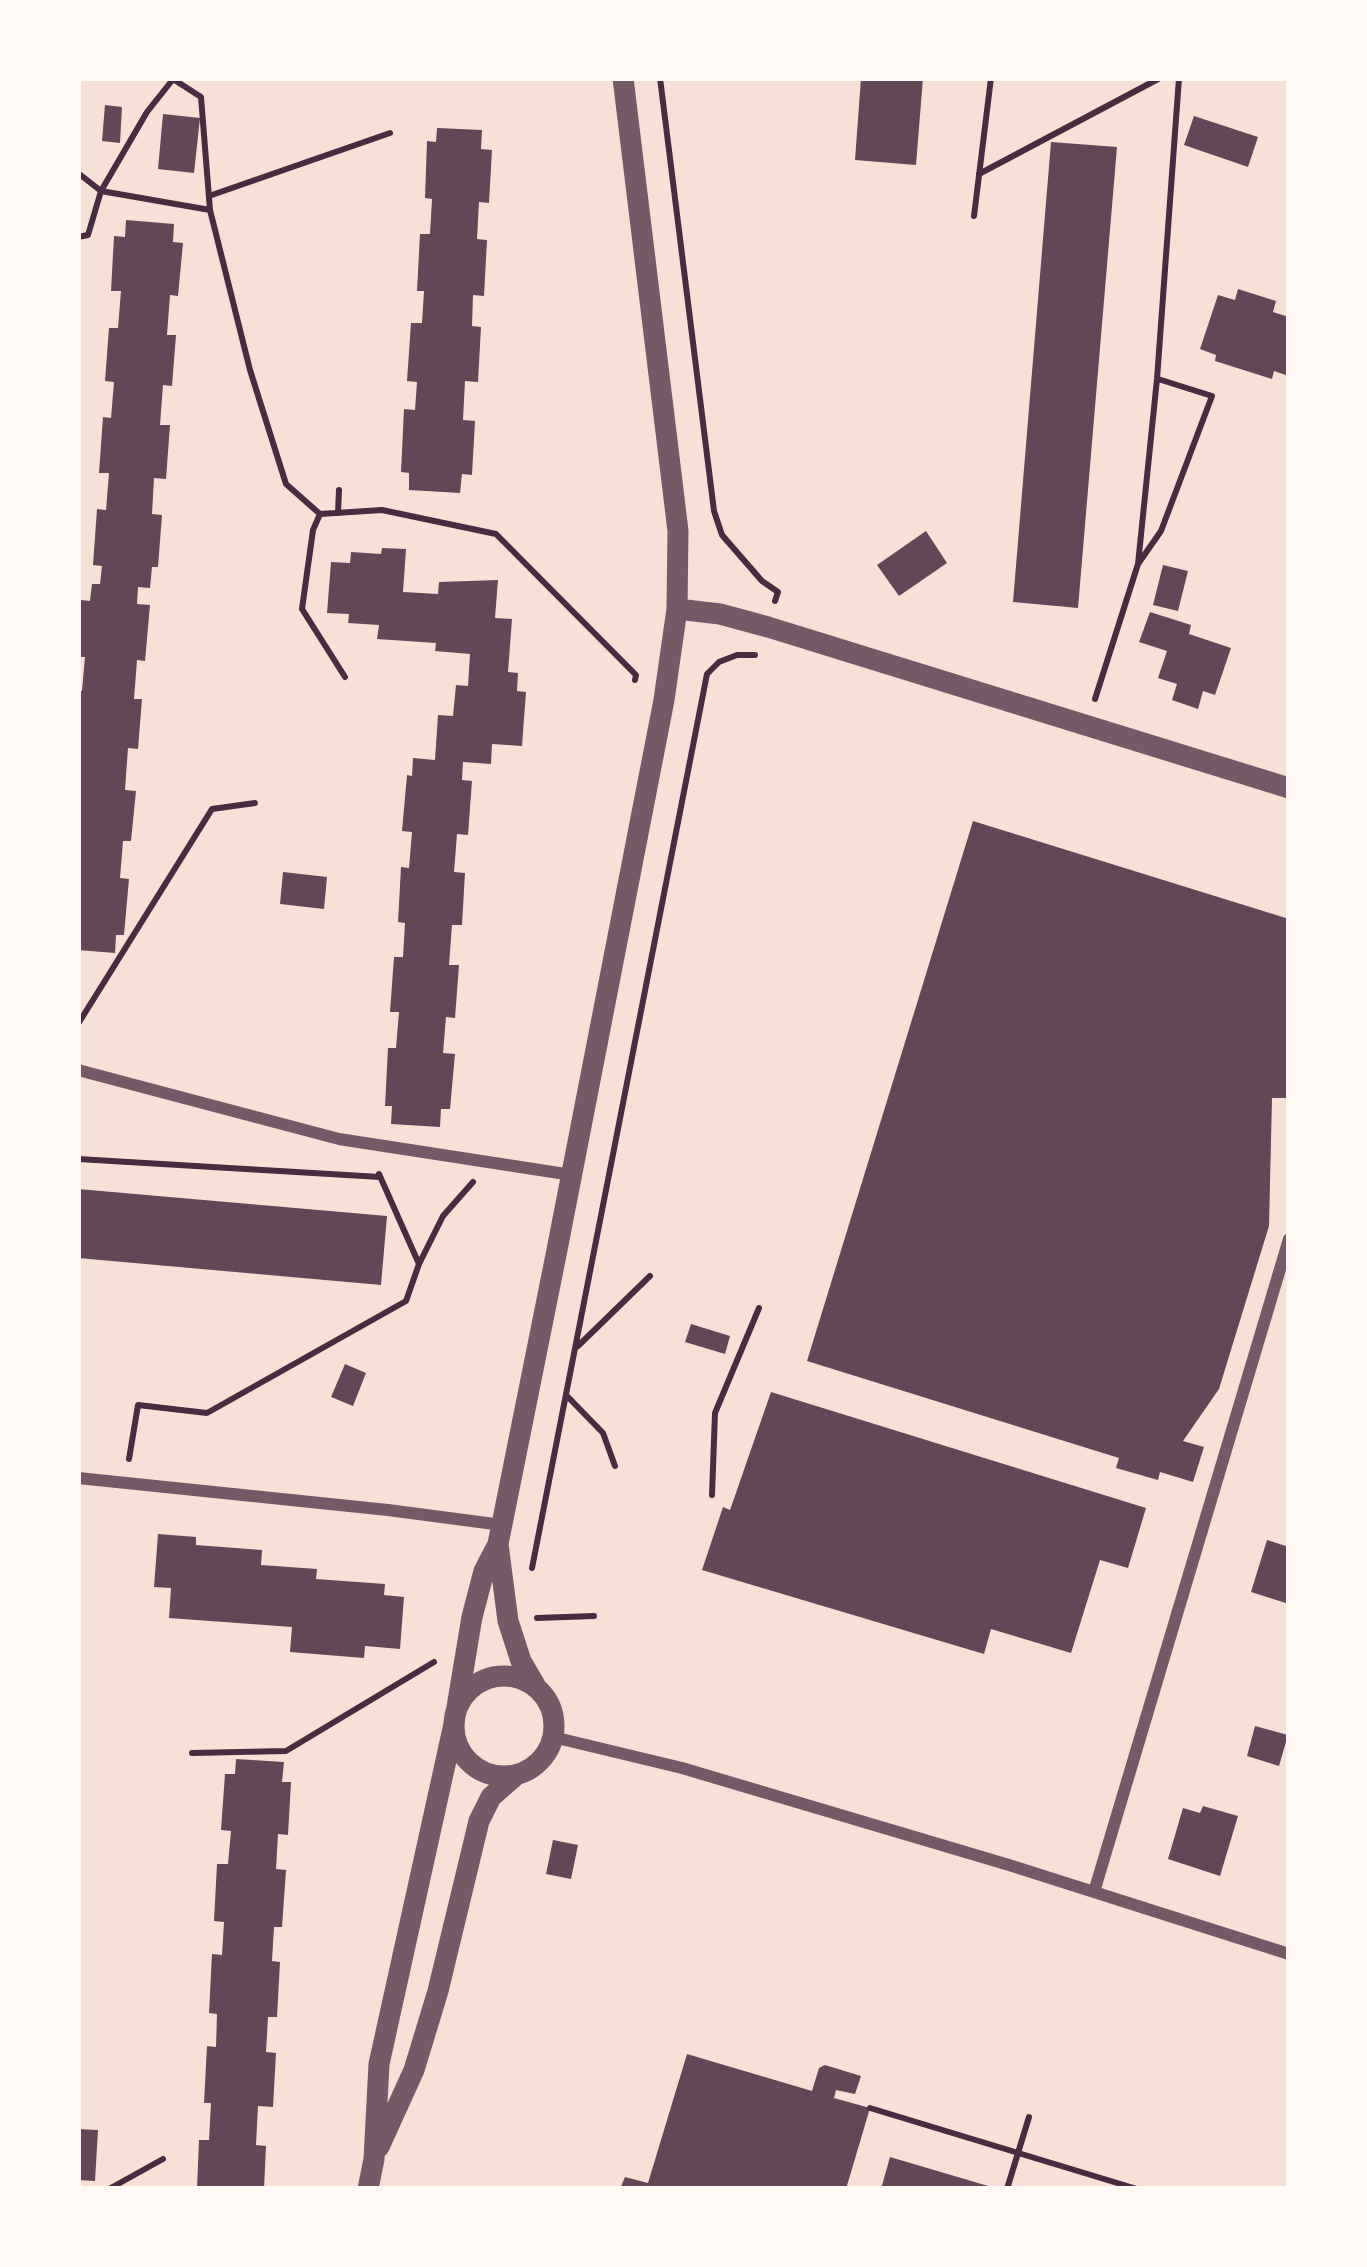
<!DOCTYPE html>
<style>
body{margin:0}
#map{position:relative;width:1367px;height:2267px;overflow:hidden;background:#f7e1d7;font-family:Figtree,sans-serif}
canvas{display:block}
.frame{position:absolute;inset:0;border:81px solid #fffaf5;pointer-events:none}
</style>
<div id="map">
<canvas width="1367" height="2267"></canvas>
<div class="frame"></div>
</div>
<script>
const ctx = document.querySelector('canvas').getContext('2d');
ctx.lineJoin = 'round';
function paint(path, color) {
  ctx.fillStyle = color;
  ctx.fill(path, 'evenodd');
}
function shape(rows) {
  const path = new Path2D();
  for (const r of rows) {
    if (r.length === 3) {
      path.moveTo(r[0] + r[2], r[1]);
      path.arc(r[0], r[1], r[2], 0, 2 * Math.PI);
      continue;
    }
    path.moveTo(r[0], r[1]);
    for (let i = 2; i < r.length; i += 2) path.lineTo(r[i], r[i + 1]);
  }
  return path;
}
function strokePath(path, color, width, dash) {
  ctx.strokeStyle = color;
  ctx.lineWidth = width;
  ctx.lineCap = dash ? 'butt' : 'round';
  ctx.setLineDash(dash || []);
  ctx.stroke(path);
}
paint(shape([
 [861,78,923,78,916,165,855,160],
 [105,105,122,107,120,143,102,141],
 [163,114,200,118,194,173,158,169],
 [1194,116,1258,137,1248,167,1184,145],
 [437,128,482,130,481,149,492,150,489,203,479,202,477,239,487,240,484,296,473,295,472,326,481,327,478,382,465,381,463,420,475,421,472,475,462,474,460,493,409,490,409,473,401,472,404,409,415,410,417,382,407,381,411,323,422,323,424,291,417,291,420,234,430,234,432,199,425,198,427,141,436,142],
 [1051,142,1117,147,1078,608,1013,602],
 [126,220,174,224,173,242,183,243,178,296,170,295,167,335,176,335,172,386,163,385,160,425,170,425,166,479,154,478,152,514,162,515,158,567,152,567,150,588,138,587,137,604,150,605,145,661,137,660,134,699,142,699,138,749,128,748,125,790,136,791,131,841,123,841,120,878,129,879,124,935,116,935,115,953,78,950,78,691,82,691,85,657,78,657,78,652,81,600,90,601,92,584,100,584,102,566,93,565,97,509,106,510,109,473,99,473,103,417,111,418,114,382,105,381,109,328,118,328,121,291,111,291,114,236,125,237],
 [1238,289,1276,301,1273,312,1289,317,1289,376,1274,371,1272,379,1215,361,1216,355,1200,349,1218,295,1235,300],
 [926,531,947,563,899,596,877,565],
 [382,548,406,549,403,592,438,594,439,582,498,580,495,618,512,619,508,672,518,673,517,691,526,692,522,746,492,744,491,764,463,762,462,780,472,781,468,835,457,834,454,872,465,873,462,925,452,925,449,965,459,965,455,1018,446,1017,443,1053,455,1054,450,1109,441,1109,440,1127,391,1124,392,1106,385,1106,388,1048,396,1048,399,1012,390,1012,394,957,403,957,405,923,398,922,401,867,409,868,412,832,402,831,407,775,412,776,413,758,435,760,438,715,453,716,456,685,468,686,470,654,435,651,436,643,377,639,379,625,348,623,349,614,327,613,331,562,350,563,351,552,381,554],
 [1163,565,1188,571,1178,611,1153,605],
 [1150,612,1191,625,1189,634,1231,648,1215,695,1203,691,1198,709,1172,700,1177,684,1158,678,1167,651,1139,642],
 [973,821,1289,919,1289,1098,1272,1098,1269,1226,1219,1389,1183,1441,1204,1447,1193,1482,1160,1472,1158,1480,1116,1468,1119,1458,807,1361],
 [283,872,327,877,324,909,280,904],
 [78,1189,387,1216,381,1285,78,1258],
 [691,1324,730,1336,725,1354,685,1342],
 [345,1364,366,1373,353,1406,331,1397],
 [771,1392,1146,1508,1128,1568,1100,1560,1071,1653,991,1629,984,1654,702,1570,723,1507,730,1510],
 [158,1534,196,1537,196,1545,262,1550,261,1565,317,1569,316,1579,385,1584,384,1595,404,1597,400,1649,365,1646,364,1658,290,1652,292,1627,169,1618,171,1588,154,1587],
 [1267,1540,1289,1547,1289,1604,1251,1592],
 [1255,1726,1288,1735,1279,1766,1247,1756],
 [236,1759,284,1762,282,1782,291,1782,288,1835,278,1834,276,1869,286,1870,282,1927,274,1927,272,1961,280,1962,277,2017,268,2017,266,2052,276,2053,273,2107,258,2106,256,2145,266,2146,264,2189,197,2189,199,2140,209,2140,211,2103,204,2103,207,2046,216,2047,217,2014,209,2013,212,1954,222,1955,224,1922,214,1921,217,1864,228,1864,231,1831,221,1830,225,1774,235,1774],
 [1203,1806,1238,1816,1220,1876,1168,1859,1183,1808,1200,1813],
 [553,1840,578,1845,571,1879,546,1874],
 [687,2054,812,2091,819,2068,825,2065,861,2076,855,2094,836,2090,834,2098,870,2108,846,2189,620,2189,625,2177,648,2183],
 [78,2129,98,2130,95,2181,78,2180],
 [890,2157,995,2188,995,2189,881,2189]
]), '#644757');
strokePath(shape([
 [660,78,714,511,722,535,762,581,778,592,775,601],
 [173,79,201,97,210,210],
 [78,173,101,191,210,210,250,370,286,484,320,514],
 [979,174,1160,78],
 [209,196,390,133],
 [974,216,991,78],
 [78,237,88,235,101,191,147,112,174,78],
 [338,513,339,490],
 [1138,564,1157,379,1179,78],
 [345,677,302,609,313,530,320,514,382,510,496,534,636,675,635,680],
 [1095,699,1138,564,1161,531,1212,396,1158,379],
 [78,1024,212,809,255,803],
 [78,1159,380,1177],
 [379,1174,419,1264],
 [578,1346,650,1276],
 [567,1396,603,1433,615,1466],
 [129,1459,138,1405,207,1413,406,1301,419,1264,443,1216,473,1182],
 [712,1495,715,1413,759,1308],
 [532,1568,707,674,719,662,737,655,755,655],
 [537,1618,594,1616],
 [192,1753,286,1751,434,1662],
 [870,2108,1137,2189],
 [109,2189,163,2159],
 [1007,2189,1029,2117]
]), '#4a2c40', 6);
strokePath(shape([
 [78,1070,339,1139,572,1175],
 [78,1478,388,1510,502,1525],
 [553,1737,682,1768,1009,1865,1289,1954],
 [1094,1892,1289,1239]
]), '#755966', 12);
strokePath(shape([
 [677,609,720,614,768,627,1289,788],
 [498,1544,508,1621,521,1661,535,1685],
 [504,1726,50],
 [457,1707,472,1617,484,1571,498,1544,556,1255,664,700,677,609,678,531,623,78],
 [379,2147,414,2070,438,1991,479,1821,491,1797,516,1775],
 [368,2189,374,2159,379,2064,454,1724]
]), '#755966', 21);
</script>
